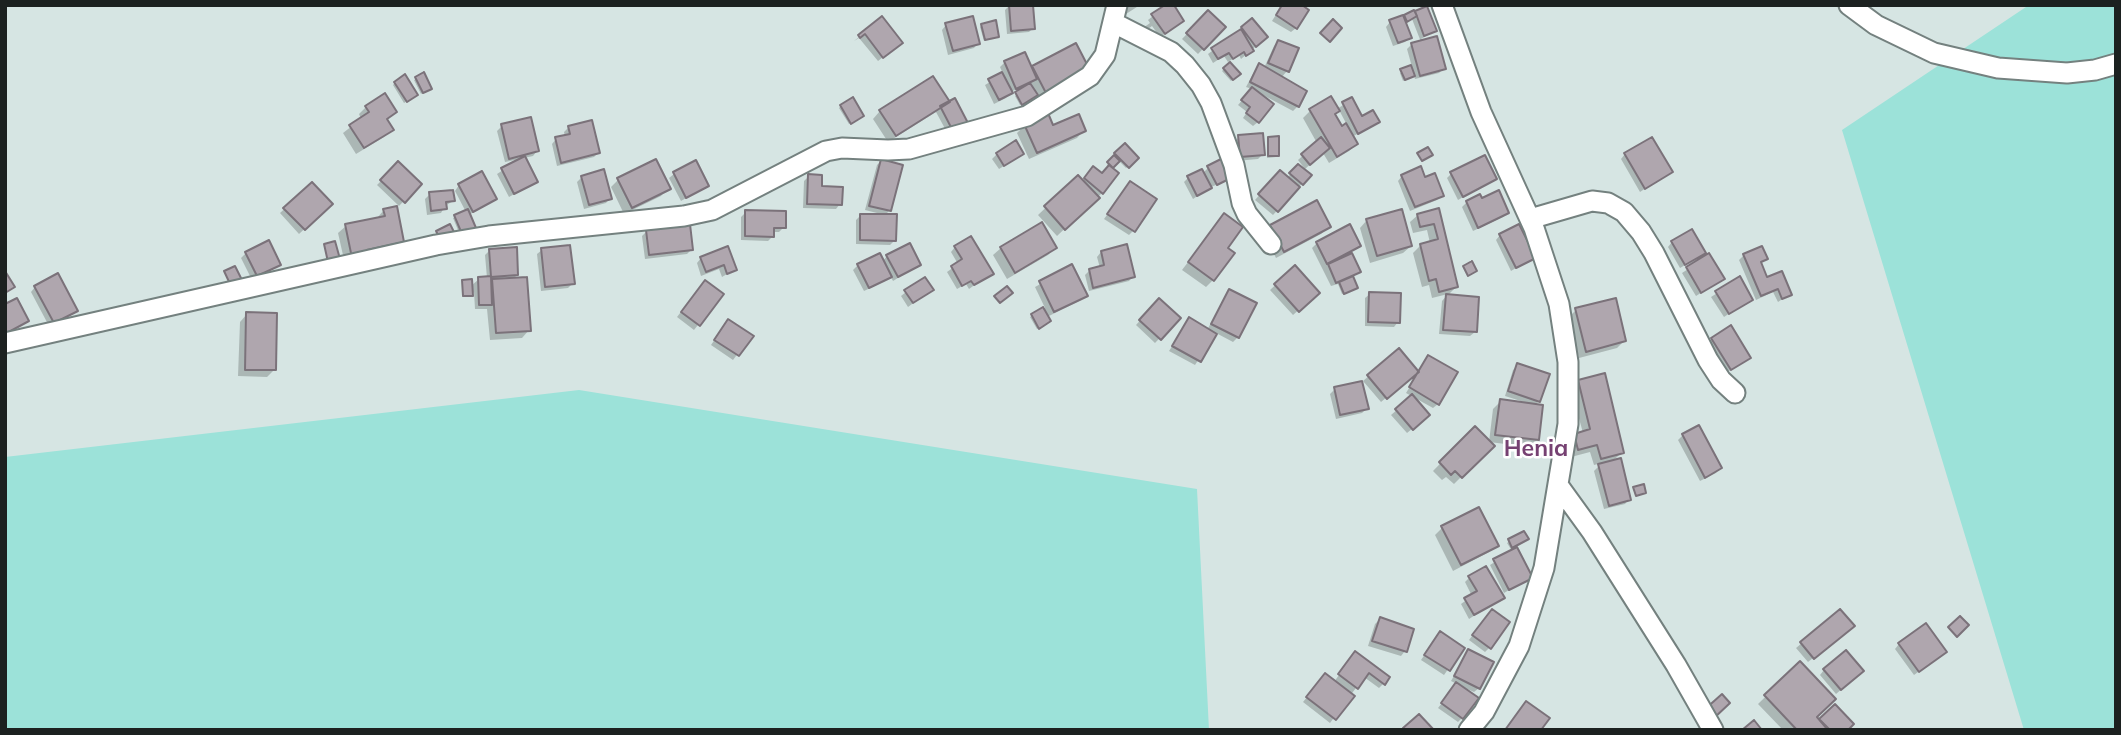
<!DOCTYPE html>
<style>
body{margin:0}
#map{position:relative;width:2121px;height:735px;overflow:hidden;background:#d6e5e3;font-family:Mulish,sans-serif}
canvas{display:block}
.frame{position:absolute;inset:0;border:7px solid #1c2120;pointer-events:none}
</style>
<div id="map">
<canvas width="2121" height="735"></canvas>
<div class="frame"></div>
</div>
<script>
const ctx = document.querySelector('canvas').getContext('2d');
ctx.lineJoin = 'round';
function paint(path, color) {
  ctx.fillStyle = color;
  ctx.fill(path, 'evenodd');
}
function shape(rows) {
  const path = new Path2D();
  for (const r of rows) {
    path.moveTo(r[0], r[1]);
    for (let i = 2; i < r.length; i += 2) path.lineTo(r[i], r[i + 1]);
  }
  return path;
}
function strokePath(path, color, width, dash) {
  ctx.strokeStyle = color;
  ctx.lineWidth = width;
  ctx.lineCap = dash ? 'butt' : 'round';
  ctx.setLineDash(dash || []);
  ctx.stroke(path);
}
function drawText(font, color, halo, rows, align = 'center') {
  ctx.font = font + ' Mulish,sans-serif';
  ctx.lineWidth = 5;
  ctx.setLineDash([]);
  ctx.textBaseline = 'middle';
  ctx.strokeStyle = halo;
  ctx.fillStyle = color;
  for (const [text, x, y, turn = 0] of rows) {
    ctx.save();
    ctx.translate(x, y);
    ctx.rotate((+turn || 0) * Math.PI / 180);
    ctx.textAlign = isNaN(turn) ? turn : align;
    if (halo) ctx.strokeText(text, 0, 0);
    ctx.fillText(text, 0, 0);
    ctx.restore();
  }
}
paint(shape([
 [2029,5,2116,5,2116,730,2024,730,1842,130],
 [579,390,1197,489,1209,730,5,730,5,457]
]), '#9ce2d9');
paint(shape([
 [1010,5,1033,28,1029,32,1007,34,1005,10],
 [1122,5,1140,5,1126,14],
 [1282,5,1296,28,1291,32,1272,21],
 [1208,12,1224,27,1198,54,1182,39],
 [1416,13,1435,31,1421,39,1444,68,1439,73,1415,79,1414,75,1403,81,1400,73,1412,67,1407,49,1412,44,1421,42,1412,19,1404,23,1410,37,1405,42,1393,46,1386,27,1390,22,1403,19],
 [1153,16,1178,25,1160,37,1152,26,1143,33,1143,28,1150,23,1148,20],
 [882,19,896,47,878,61,859,38,854,41],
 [1252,21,1261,42,1241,59,1239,55,1228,62,1224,56,1213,63,1208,54],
 [946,25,978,43,974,48,948,55,942,30],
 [982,25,998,36,984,41,980,27],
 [1278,42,1287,71,1281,78,1298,106,1293,111,1263,95,1258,122,1253,126,1243,118,1247,112,1238,105,1252,89,1246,87,1255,70,1260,66,1264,68,1274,46],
 [1075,46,1088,72,1039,101,1036,95,1020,105,1015,96,1026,88,1025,86,1010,92,1006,98,994,104,985,85,1003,74,1000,67,1005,62,1031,69],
 [1229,64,1238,74,1231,81,1222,71],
 [423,75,428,90,421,94,414,80],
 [932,79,967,124,949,136,936,112,888,142,873,119,880,111],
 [395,83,414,97,404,103,393,85],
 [1331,98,1337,109,1351,100,1361,119,1378,122,1352,137,1356,144,1349,151,1329,163,1323,153,1305,169,1298,160,1317,143,1303,118,1310,111],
 [1339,110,1347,125,1341,128,1334,115],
 [841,106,860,118,849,124,839,108],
 [366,107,395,112,385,120,391,130,384,137,356,154,343,133,361,119,359,114],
 [1025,125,1053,128,1084,130,1077,138,1029,159,1017,133],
 [502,126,537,151,533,156,524,158,536,182,509,197,497,174,520,159,505,162,497,131],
 [569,127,598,153,594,157,557,166,552,144,556,139,565,137,564,132],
 [1239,137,1263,154,1258,159,1236,161,1235,142],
 [1269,138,1277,156,1276,157,1267,158],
 [1125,146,1137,158,1126,168,1118,160,1110,168,1102,193,1057,236,1038,215,1078,177,1082,182,1089,173,1102,175,1109,167,1107,165],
 [997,154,1017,158,999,169,992,159],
 [1625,154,1670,172,1640,192,1621,159],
 [881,161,889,211,884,216,895,240,890,245,856,244,856,220,861,215,881,214,865,210,877,165],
 [398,164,420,184,399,206,377,185],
 [1298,166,1309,176,1273,215,1255,200,1276,176,1287,178],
 [1208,168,1228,180,1211,187,1193,199,1184,182,1188,178,1203,173],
 [674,174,707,186,681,201,669,178],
 [1451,174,1495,179,1458,200,1447,178],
 [809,176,840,204,836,209,803,208,804,181],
 [1402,176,1424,179,1442,195,1437,200,1410,211,1398,181],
 [582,177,610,198,606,203,584,209,577,182],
 [618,180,668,188,661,196,624,214,611,187],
 [1130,183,1133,231,1129,235,1104,219],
 [312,184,331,204,299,234,280,213],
 [459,185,495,199,469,215,460,235,453,218,466,212,455,191],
 [430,194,453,201,445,206,441,213,427,215,425,199],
 [1467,202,1507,212,1503,217,1473,231,1462,207],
 [384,210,402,241,395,248,345,264,338,233,346,226,377,218],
 [1438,210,1456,287,1447,296,1475,332,1470,336,1439,334,1442,301,1448,294,1432,298,1429,285,1422,287,1413,253,1421,245,1430,243,1427,230,1413,233,1410,222,1418,215],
 [746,212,784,227,779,232,773,232,773,236,768,241,741,240,741,217],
 [1224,215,1225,248,1213,280,1206,287,1182,270],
 [1367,220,1411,246,1403,253,1370,263,1360,228],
 [1271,226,1329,227,1321,234,1276,258,1264,234],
 [647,231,692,249,687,254,645,259,642,236],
 [1500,235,1534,257,1511,271,1496,240],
 [1672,242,1699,257,1680,268,1668,247],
 [1317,243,1359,246,1350,253,1359,272,1352,277,1356,288,1354,290,1342,294,1338,284,1331,286,1312,248],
 [955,247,991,273,969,289,966,284,957,289,947,272,958,264,951,252],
 [1001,248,1055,248,1048,255,1007,279,993,255],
 [727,249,734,270,722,277,719,269,701,276,697,263,701,258],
 [490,250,517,275,512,280,529,330,522,338,490,340,487,309,475,309,474,292,470,297,462,297,463,281,471,286,479,279,487,278,485,255],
 [542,250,573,283,568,288,541,291,537,254],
 [1101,252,1133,276,1129,281,1089,291,1085,275,1089,271,1100,268,1097,257],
 [246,253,279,264,252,280,241,258],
 [1744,255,1766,259,1761,263,1766,280,1790,294,1778,302,1773,292,1756,300,1739,260],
 [887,256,919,265,893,281,890,275,885,281,864,291,853,270,858,265,882,262],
 [1708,256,1723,279,1696,296,1682,273],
 [1071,267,1086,295,1081,300,1047,317,1047,323,1037,329,1030,317,1045,308,1035,287],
 [1295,267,1318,293,1293,315,1270,290],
 [1739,279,1751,299,1724,317,1711,297],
 [35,287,76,311,49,326,31,292],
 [700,287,721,295,694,330,677,317],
 [931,290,908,307,901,296,906,292],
 [1229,291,1238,337,1233,342,1216,333,1195,365,1169,351,1189,320,1207,330],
 [1370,294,1398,322,1394,327,1365,326,1365,298],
 [1159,300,1179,318,1155,343,1136,325],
 [1576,310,1624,341,1617,348,1579,358,1569,317],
 [247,314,274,370,267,377,238,376,240,322],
 [724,326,751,336,733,360,711,345],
 [1712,339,1749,358,1726,373,1708,344],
 [1398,351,1417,372,1381,402,1363,381],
 [1428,357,1438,404,1433,408,1406,393],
 [1518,365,1539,401,1534,406,1537,440,1530,447,1489,442,1493,409,1501,401,1526,405,1527,403,1505,396,1513,370],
 [1579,382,1622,452,1612,462,1629,499,1625,504,1604,509,1594,471,1602,463,1594,465,1590,452,1571,457,1568,442,1583,433,1571,389],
 [1335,389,1367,408,1362,413,1336,419,1330,394],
 [1412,397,1423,420,1407,433,1391,415],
 [1475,428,1492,446,1454,484,1446,477,1442,480,1433,471],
 [1683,435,1720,468,1716,473,1700,481,1678,440],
 [1442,528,1497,545,1489,552,1453,571,1435,535],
 [1523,533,1515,546,1531,577,1504,593,1490,565,1512,551,1507,543],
 [1469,578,1503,597,1469,619,1461,604,1472,596,1465,582],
 [1840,611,1848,630,1808,662,1796,648],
 [1487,616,1490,647,1485,652,1469,640],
 [1380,619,1405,651,1401,656,1368,646,1375,624],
 [1436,638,1463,648,1444,675,1421,660],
 [1899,644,1940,656,1914,675,1895,649],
 [1468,651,1479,688,1474,692,1465,688,1462,718,1458,722,1438,708,1457,684,1451,681],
 [1351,658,1384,683,1379,688,1364,677,1330,723,1303,702,1321,680,1334,682],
 [1800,663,1815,717,1819,722,1835,707,1845,730,1783,730,1758,704],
 [1824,670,1857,676,1836,694,1820,675]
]), '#0003');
const building = shape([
 [1009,5,1033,5,1035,29,1011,31,1009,5],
 [1165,5,1174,5,1184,21,1165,34,1151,14,1165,5],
 [1282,5,1302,5,1309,10,1297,29,1276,15,1282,5],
 [1427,6,1437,31,1424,36,1415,11,1427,6],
 [1208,10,1226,27,1204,50,1186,33,1208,10],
 [1414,10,1417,16,1407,22,1404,15,1414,10],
 [1403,15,1412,38,1398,43,1389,20,1403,15],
 [882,16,903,43,883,58,865,34,860,38,858,35,882,16],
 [973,16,980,44,953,51,945,23,973,16],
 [1252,18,1268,37,1256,47,1241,27,1252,18],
 [1333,19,1342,28,1330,42,1320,33,1333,19],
 [996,20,999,37,985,40,981,24,996,20],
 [1241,29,1254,51,1246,56,1244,52,1233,59,1229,53,1218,59,1211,48,1241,29],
 [1437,36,1446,69,1420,76,1411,43,1437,36],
 [1278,40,1299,48,1289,72,1268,63,1278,40],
 [1076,43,1091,72,1047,95,1032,66,1076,43],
 [1025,52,1037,79,1016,89,1004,61,1025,52],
 [1230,62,1241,74,1233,80,1223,68,1230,62],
 [1259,63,1307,91,1299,107,1250,82,1259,63],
 [1411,65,1415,76,1405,80,1400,69,1411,65],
 [424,72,432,89,423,93,415,77,424,72],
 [1002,72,1013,93,999,100,988,79,1002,72],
 [405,74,418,95,407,102,394,82,405,74],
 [933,76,950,102,896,136,879,110,933,76],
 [1030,83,1038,95,1022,105,1015,92,1030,83],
 [1252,87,1274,104,1259,123,1246,113,1250,107,1241,100,1252,87],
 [385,93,397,112,387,119,394,130,364,148,349,125,369,112,365,106,385,93],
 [1331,96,1340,111,1335,114,1342,126,1346,123,1358,144,1337,157,1309,109,1331,96],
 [853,97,864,116,851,124,840,105,853,97],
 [1352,97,1362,116,1373,110,1380,122,1358,134,1342,102,1352,97],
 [955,98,969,125,954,133,940,106,955,98],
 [1048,113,1053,125,1079,114,1086,131,1037,153,1024,124,1048,113],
 [531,117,539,151,509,159,501,124,531,117],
 [592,120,600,153,561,163,555,137,570,134,568,126,592,120],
 [1263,133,1265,155,1240,157,1238,135,1263,133],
 [1279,136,1279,156,1268,156,1268,137,1279,136],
 [1321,137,1330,148,1310,165,1301,154,1321,137],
 [1652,137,1673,172,1645,189,1624,153,1652,137],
 [1016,140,1024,154,1004,166,996,153,1016,140],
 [1125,143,1139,158,1129,168,1114,153,1125,143],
 [1428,147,1433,155,1422,161,1417,153,1428,147],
 [1114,155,1120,161,1113,168,1107,162,1114,155],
 [1485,155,1497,179,1463,197,1450,172,1485,155],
 [525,156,538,182,514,194,501,168,525,156],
 [1225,157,1235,176,1217,185,1207,166,1225,157],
 [656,159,671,189,632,208,617,178,656,159],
 [881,159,903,165,891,211,869,206,881,159],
 [696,160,709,186,686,198,673,172,696,160],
 [398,161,422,184,405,203,380,180,398,161],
 [1298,164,1312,175,1303,185,1289,173,1298,164],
 [1109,165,1119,173,1103,194,1084,178,1093,166,1102,173,1109,165],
 [1421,166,1425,177,1435,173,1444,196,1415,207,1401,175,1421,166],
 [604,169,612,199,589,205,581,176,604,169],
 [1202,169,1212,188,1197,196,1187,176,1202,169],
 [1280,170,1300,187,1278,212,1258,194,1280,170],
 [482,171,497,199,473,212,458,184,482,171],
 [808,174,822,175,822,186,843,187,842,205,807,204,808,174],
 [1078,175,1100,198,1065,230,1044,206,1078,175],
 [1130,181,1157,199,1135,232,1107,214,1130,181],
 [312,182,333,204,305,230,283,208,312,182],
 [453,190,455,201,446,202,447,209,431,211,429,192,453,190],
 [1499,190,1509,213,1478,228,1466,201,1480,194,1482,198,1499,190],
 [1317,200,1331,227,1284,252,1270,225,1317,200],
 [397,206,404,242,367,250,368,255,352,258,345,224,385,216,383,209,397,206],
 [1439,208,1458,287,1439,292,1436,279,1429,281,1420,244,1438,239,1434,224,1420,227,1417,214,1439,208],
 [468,209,476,228,462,234,454,215,468,209],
 [1402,209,1412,246,1377,256,1366,219,1402,209],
 [745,210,786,211,786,228,774,228,774,237,745,236,745,210],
 [1224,213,1243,227,1228,248,1235,253,1214,281,1188,262,1224,213],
 [860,214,897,214,896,241,860,240,860,214],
 [1042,222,1057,248,1015,273,1000,247,1042,222],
 [450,224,455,234,441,241,436,231,450,224],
 [690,224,693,250,649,255,646,230,690,224],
 [1350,224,1361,246,1327,264,1316,242,1350,224],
 [1519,224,1536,258,1516,268,1499,234,1519,224],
 [1692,229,1706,253,1685,265,1671,241,1692,229],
 [971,236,994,274,974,285,971,281,962,286,951,266,962,259,954,246,971,236],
 [269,240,281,265,257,276,245,252,269,240],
 [335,241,340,259,328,262,324,244,335,241],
 [910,243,921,265,898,277,886,255,910,243],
 [1127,244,1135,277,1093,288,1089,269,1104,265,1101,251,1127,244],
 [570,245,575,284,545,287,541,248,570,245],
 [728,246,737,270,727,274,724,265,706,272,700,257,728,246],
 [1762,246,1768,259,1761,262,1767,277,1782,271,1792,295,1782,299,1778,289,1761,296,1743,254,1762,246],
 [517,247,518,275,491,277,489,249,517,247],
 [880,253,892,277,869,288,857,264,880,253],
 [1352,253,1361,272,1336,283,1328,264,1352,253],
 [1709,253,1725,279,1701,293,1686,267,1709,253],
 [1472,261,1477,271,1468,276,1463,266,1472,261],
 [1072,264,1088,296,1054,312,1039,281,1072,264],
 [1295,265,1320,293,1299,312,1274,284,1295,265],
 [235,266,242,280,231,286,224,271,235,266],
 [5,271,15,287,5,293,5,271],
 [58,273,78,311,54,323,34,286,58,273],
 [491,276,492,305,479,305,478,277,491,276],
 [1353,276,1358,288,1344,294,1339,282,1353,276],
 [1740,276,1753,300,1729,314,1715,291,1740,276],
 [527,277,531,331,496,333,492,279,527,277],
 [925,277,934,290,913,303,904,290,925,277],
 [472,279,473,296,463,296,462,280,472,279],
 [705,280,724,294,700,326,681,312,705,280],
 [1007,286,1013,293,1000,303,994,296,1007,286],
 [1229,289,1257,303,1239,338,1211,324,1229,289],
 [1369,292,1401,293,1400,323,1368,322,1369,292],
 [1446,294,1479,297,1477,332,1443,330,1446,294],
 [17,298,29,321,5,334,5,304,17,298],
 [1159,298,1181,318,1161,340,1139,320,1159,298],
 [1616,298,1626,341,1586,352,1575,308,1616,298],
 [1043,307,1051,321,1039,329,1031,314,1043,307],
 [246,312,277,313,276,370,245,370,246,312],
 [1189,317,1217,334,1201,362,1172,346,1189,317],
 [728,319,754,336,739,356,714,340,728,319],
 [1731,325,1751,358,1731,370,1711,338,1731,325],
 [1399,348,1419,372,1387,399,1367,375,1399,348],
 [1428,355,1458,372,1439,405,1409,387,1428,355],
 [1517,363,1550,374,1540,402,1508,391,1517,363],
 [1605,373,1624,453,1601,459,1597,445,1578,450,1574,434,1590,429,1578,380,1605,373],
 [1362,381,1369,409,1340,415,1334,387,1362,381],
 [1412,394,1430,415,1413,430,1395,409,1412,394],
 [1500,399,1543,405,1539,440,1495,435,1500,399],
 [1699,425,1722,468,1705,478,1682,434,1699,425],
 [1475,426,1495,446,1462,478,1455,471,1451,475,1439,462,1475,426],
 [1621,458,1631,500,1609,506,1598,464,1621,458],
 [1644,484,1646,493,1636,496,1633,487,1644,484],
 [1479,507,1499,546,1461,565,1441,526,1479,507],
 [1524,531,1529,539,1512,548,1508,539,1524,531],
 [1517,547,1533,578,1509,590,1493,559,1517,547],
 [1486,566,1505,598,1474,615,1464,598,1477,591,1468,576,1486,566],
 [1492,609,1510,622,1491,649,1472,635,1492,609],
 [1840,609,1855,626,1814,659,1800,642,1840,609],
 [1960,616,1969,625,1957,637,1948,627,1960,616],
 [1380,617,1414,629,1407,652,1372,641,1380,617],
 [1926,623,1947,652,1919,672,1898,643,1926,623],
 [1440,631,1465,648,1450,671,1424,655,1440,631],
 [1468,649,1494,662,1480,689,1454,676,1468,649],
 [1846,650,1864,671,1841,690,1823,669,1846,650],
 [1355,651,1390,677,1385,685,1369,673,1358,689,1338,674,1355,651],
 [1800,661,1836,699,1817,717,1828,730,1797,730,1764,695,1800,661],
 [1325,673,1355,696,1336,720,1306,697,1325,673],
 [1456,682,1479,698,1463,719,1441,703,1456,682],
 [1722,694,1730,703,1713,719,1704,710,1722,694],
 [1526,701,1550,718,1541,730,1505,730,1526,701],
 [1835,704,1854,724,1848,730,1830,730,1819,719,1835,704],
 [1419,714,1434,730,1405,730,1403,728,1419,714],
 [1754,720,1762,730,1742,730,1754,720]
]);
paint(building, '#afa6ae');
strokePath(building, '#7b727a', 2);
const street = shape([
 [1442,5,1481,112,1534,228,1559,304,1568,362,1568,424,1544,568,1519,646,1484,712,1469,730],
 [1849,5,1876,25,1934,53,1998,68,2067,73,2095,70,2116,64],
 [1114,23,1171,52,1185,65,1201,85,1211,103,1234,165,1242,203,1247,214,1271,244],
 [1530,219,1592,201,1608,203,1624,212,1641,232,1654,253,1708,360,1721,380,1735,393],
 [5,343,436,245,489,236,684,216,712,210,826,151,842,148,888,150,909,149,1027,116,1090,76,1105,55,1117,5],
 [1558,485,1592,532,1676,665,1713,730]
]);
strokePath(street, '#74817f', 23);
strokePath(street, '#fff', 19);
drawText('bold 23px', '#764172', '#fff', [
 ["Henia",1536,449]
]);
</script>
